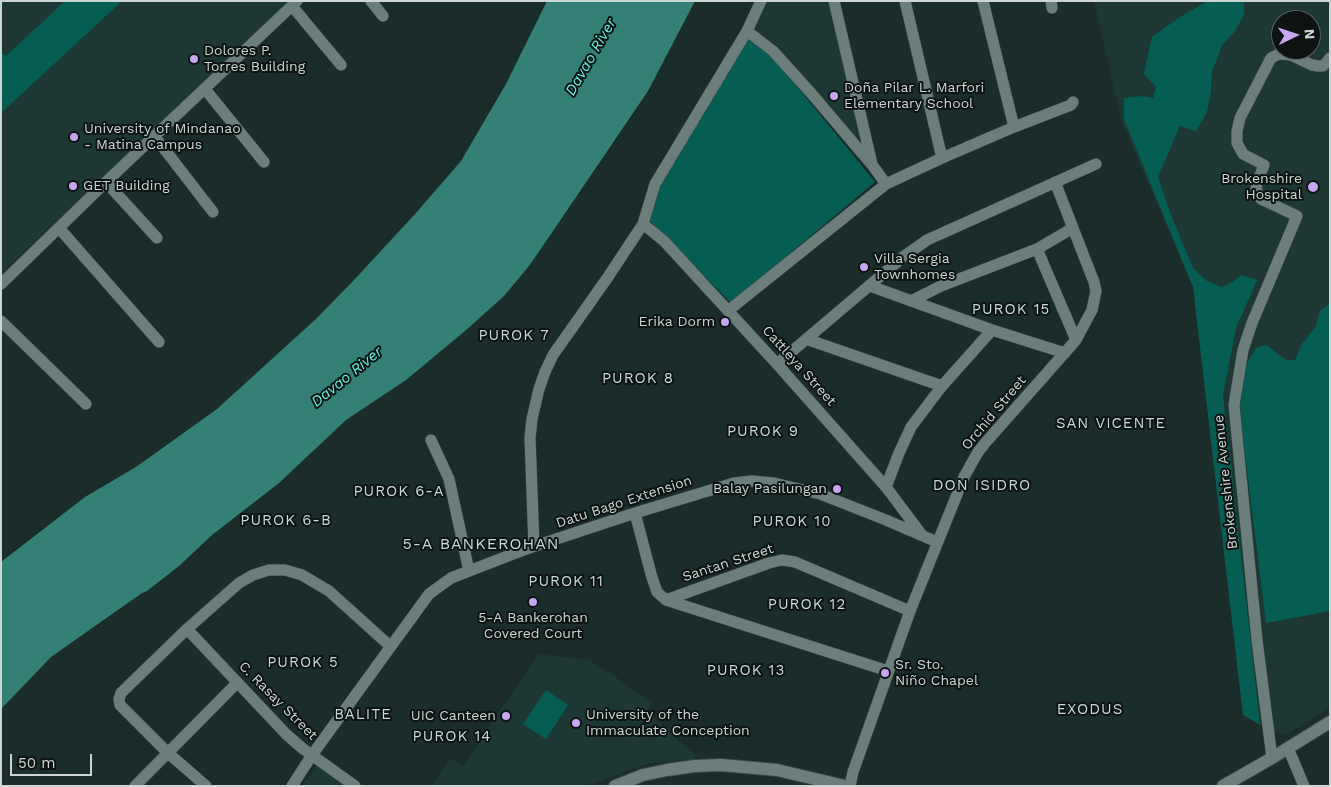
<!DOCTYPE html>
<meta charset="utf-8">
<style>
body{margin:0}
#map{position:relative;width:1331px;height:787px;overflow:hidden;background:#1b2d2a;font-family:"Work Sans",sans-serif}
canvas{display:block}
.frame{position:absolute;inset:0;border:2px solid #cbd6d4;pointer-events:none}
.north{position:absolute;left:1271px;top:10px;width:50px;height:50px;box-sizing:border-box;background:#0c1312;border:1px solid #586160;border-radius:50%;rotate:86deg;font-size:14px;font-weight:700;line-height:20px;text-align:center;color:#cbd6d4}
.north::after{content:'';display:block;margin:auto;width:18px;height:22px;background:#c7a6f0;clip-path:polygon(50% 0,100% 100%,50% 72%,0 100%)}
.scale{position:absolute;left:10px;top:754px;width:82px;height:22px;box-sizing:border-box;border:2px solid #cbd6d4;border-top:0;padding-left:6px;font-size:15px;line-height:18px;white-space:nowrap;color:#cbd6d4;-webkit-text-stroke:4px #0c1312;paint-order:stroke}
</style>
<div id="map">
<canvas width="1331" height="787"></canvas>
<div class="frame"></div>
<div class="north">N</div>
<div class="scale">50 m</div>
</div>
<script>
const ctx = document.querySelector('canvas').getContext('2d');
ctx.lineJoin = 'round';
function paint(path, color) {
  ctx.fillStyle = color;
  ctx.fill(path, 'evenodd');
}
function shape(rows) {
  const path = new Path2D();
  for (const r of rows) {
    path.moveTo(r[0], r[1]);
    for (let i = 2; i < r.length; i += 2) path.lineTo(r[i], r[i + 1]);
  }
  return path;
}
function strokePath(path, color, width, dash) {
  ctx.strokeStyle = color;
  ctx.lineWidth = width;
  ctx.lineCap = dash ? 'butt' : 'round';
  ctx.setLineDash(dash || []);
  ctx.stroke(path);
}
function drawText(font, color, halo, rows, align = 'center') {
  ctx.font = font + ' "Work Sans",sans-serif';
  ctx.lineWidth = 4;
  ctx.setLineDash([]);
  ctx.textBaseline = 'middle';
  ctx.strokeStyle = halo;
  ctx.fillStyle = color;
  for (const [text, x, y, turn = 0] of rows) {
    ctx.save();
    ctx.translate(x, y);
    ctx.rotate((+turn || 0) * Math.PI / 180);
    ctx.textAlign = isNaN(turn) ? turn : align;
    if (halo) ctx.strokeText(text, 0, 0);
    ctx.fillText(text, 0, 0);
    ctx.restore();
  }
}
paint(shape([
 [1,1,292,1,1,274],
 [767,1,830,1,860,135,854,144,751,32],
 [1094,1,1330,1,1330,707,1284,736,1243,715,1193,287,1121,120],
 [1281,20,1311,20,1311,50,1281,50],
 [538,654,589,660,607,671,652,703,647,711,696,756,694,759,646,764,587,786,431,786,450,758,463,766],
 [318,764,348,786,302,786]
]), '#1d3834');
paint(shape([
 [65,1,122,1,1,113,1,52,6,56],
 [1208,1,1244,1,1244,15,1235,31,1222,45,1212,72,1211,91,1207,112,1196,131,1180,126,1158,177,1171,215,1193,268,1207,281,1221,287,1229,284,1242,275,1257,280,1236,328,1223,395,1260,725,1243,715,1193,287,1124,119,1124,98,1142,96,1153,98,1156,87,1144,74,1152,37,1180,17],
 [747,38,772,56,875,182,731,303,650,221,658,190],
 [1330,304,1330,611,1266,623,1239,406,1247,363,1256,348,1266,345,1286,360,1295,360,1302,344,1316,326,1320,310],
 [546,690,568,705,546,739,523,724]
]), '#055d54');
paint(shape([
 [547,1,695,1,648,91,553,231,529,266,504,296,465,331,406,380,346,420,279,483,212,535,179,566,147,591,142,593,51,657,1,709,1,562,85,497,136,467,217,409,317,318,354,280,416,213,461,161,506,84]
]), '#358076');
const minor = shape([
 [371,1,383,16],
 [834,1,872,164],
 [905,1,942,158],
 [983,1,1014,127],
 [1051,1,1052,8],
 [292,6,341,65],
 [747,31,773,51,811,93,873,166,886,184],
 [205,89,264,162],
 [155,137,213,212],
 [106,182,157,238],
 [643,224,664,241,777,364,886,487,922,535],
 [59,228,159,342],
 [1037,249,1076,340],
 [1,284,106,182,297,1],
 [870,286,992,330,1065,353],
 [911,301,941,286,1037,249,1073,228],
 [729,310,886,184,942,158,1014,127,1071,105,1073,102],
 [1,321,86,404],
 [806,339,942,386],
 [777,364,903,257,927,240,1096,164],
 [431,440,449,479,469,571],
 [886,487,899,453,911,427,942,386,992,330],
 [635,513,651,574,657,592,666,600,888,671],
 [534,546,530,438,532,419,539,389,545,372,553,355,608,277,643,224,655,184,747,31,761,1],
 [666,600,769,563,782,560,795,562,910,611],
 [187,629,286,734,302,748,355,786],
 [1288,748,1304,786],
 [1272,758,1257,640,1234,405,1243,350,1252,323,1297,216,1261,199,1256,189,1257,183,1264,165,1243,154,1237,143,1237,131,1240,118,1271,58,1279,54,1291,55,1312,65,1318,66,1323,66,1330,58],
 [135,786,237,683],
 [206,786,167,752,120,705,119,699,121,693,187,629,239,583,253,575,269,570,285,570,302,575,329,591,390,646],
 [292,786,312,755,429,594,451,578,526,549,635,513,734,483,752,481,774,483,820,494,886,520,937,542],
 [850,786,853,772,910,611,964,477,978,452,986,442,1076,340,1092,310,1096,291,1094,282,1055,182]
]);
const secondary = shape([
 [615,786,643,775,667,770,695,766,721,765,777,770,845,786],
 [1223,786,1272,758,1330,722]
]);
strokePath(minor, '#384745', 12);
strokePath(secondary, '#384745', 14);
strokePath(minor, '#6b7e7b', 11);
strokePath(secondary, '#6b7e7b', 12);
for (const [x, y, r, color] of [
 [194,59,5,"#c7a6f0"],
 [834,96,5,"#c7a6f0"],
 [74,137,5,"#c7a6f0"],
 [73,186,5,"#c7a6f0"],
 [1313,187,6,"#c7a6f0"],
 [864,267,5,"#c7a6f0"],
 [725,322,5,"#c7a6f0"],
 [837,489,5,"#c7a6f0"],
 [533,602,5,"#c7a6f0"],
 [885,673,5,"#c7a6f0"],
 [506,716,5,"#c7a6f0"],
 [576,723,5,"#c7a6f0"]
]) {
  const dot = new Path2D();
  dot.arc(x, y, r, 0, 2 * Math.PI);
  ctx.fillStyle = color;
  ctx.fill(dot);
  strokePath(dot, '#0c1312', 2);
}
drawText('14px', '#cbd6d4', '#0c1312', [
 ["Dolores P.",204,51],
 ["Torres Building",204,67],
 ["Doña Pilar L. Marfori",844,88],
 ["Elementary School",844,104],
 ["University of Mindanao",84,129],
 ["- Matina Campus",84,145],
 ["Brokenshire",1302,179,"right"],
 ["Hospital",1302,195,"right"],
 ["GET Building",83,186],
 ["Villa Sergia",874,259],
 ["Townhomes",874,275],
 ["Erika Dorm",715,322,"right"],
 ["Balay Pasilungan",827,489,"right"],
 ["5-A Bankerohan",533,618,"center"],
 ["Covered Court",533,634,"center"],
 ["Sr. Sto.",895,665],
 ["Niño Chapel",895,681],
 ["University of the",586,715],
 ["Immaculate Conception",586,731],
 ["UIC Canteen",496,716,"right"]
], 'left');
drawText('14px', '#cbd6d4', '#0c1312', [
 ["Cattleya Street",799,366,48],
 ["Orchid Street",994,413,-50],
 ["Brokenshire Avenue",1226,482,-96],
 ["Datu Bago Extension",624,502,-18],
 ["Santan Street",728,563,-18],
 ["C. Rasay Street",278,701,45]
]);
drawText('italic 15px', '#64f2e0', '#0c1312', [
 ["Davao River",591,57,-60],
 ["Davao River",347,377,-39]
]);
ctx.letterSpacing = '1px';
drawText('15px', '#c5dad7', '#0c1312', [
 ["PUROK 15",1011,310],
 ["PUROK 7",514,336],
 ["PUROK 8",638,379],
 ["SAN VICENTE",1111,424],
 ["PUROK 9",763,432],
 ["DON ISIDRO",982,486],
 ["PUROK 6-A",399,492],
 ["PUROK 6-B",286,521],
 ["PUROK 10",792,522],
 ["PUROK 11",566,582],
 ["PUROK 12",807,605],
 ["PUROK 5",303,663],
 ["PUROK 13",746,671],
 ["EXODUS",1090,710],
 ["BALITE",363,715],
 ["PUROK 14",452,737]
]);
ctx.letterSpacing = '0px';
ctx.letterSpacing = '1px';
drawText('16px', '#c5dad7', '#0c1312', [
 ["5-A BANKEROHAN",481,544]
]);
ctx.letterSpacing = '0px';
</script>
